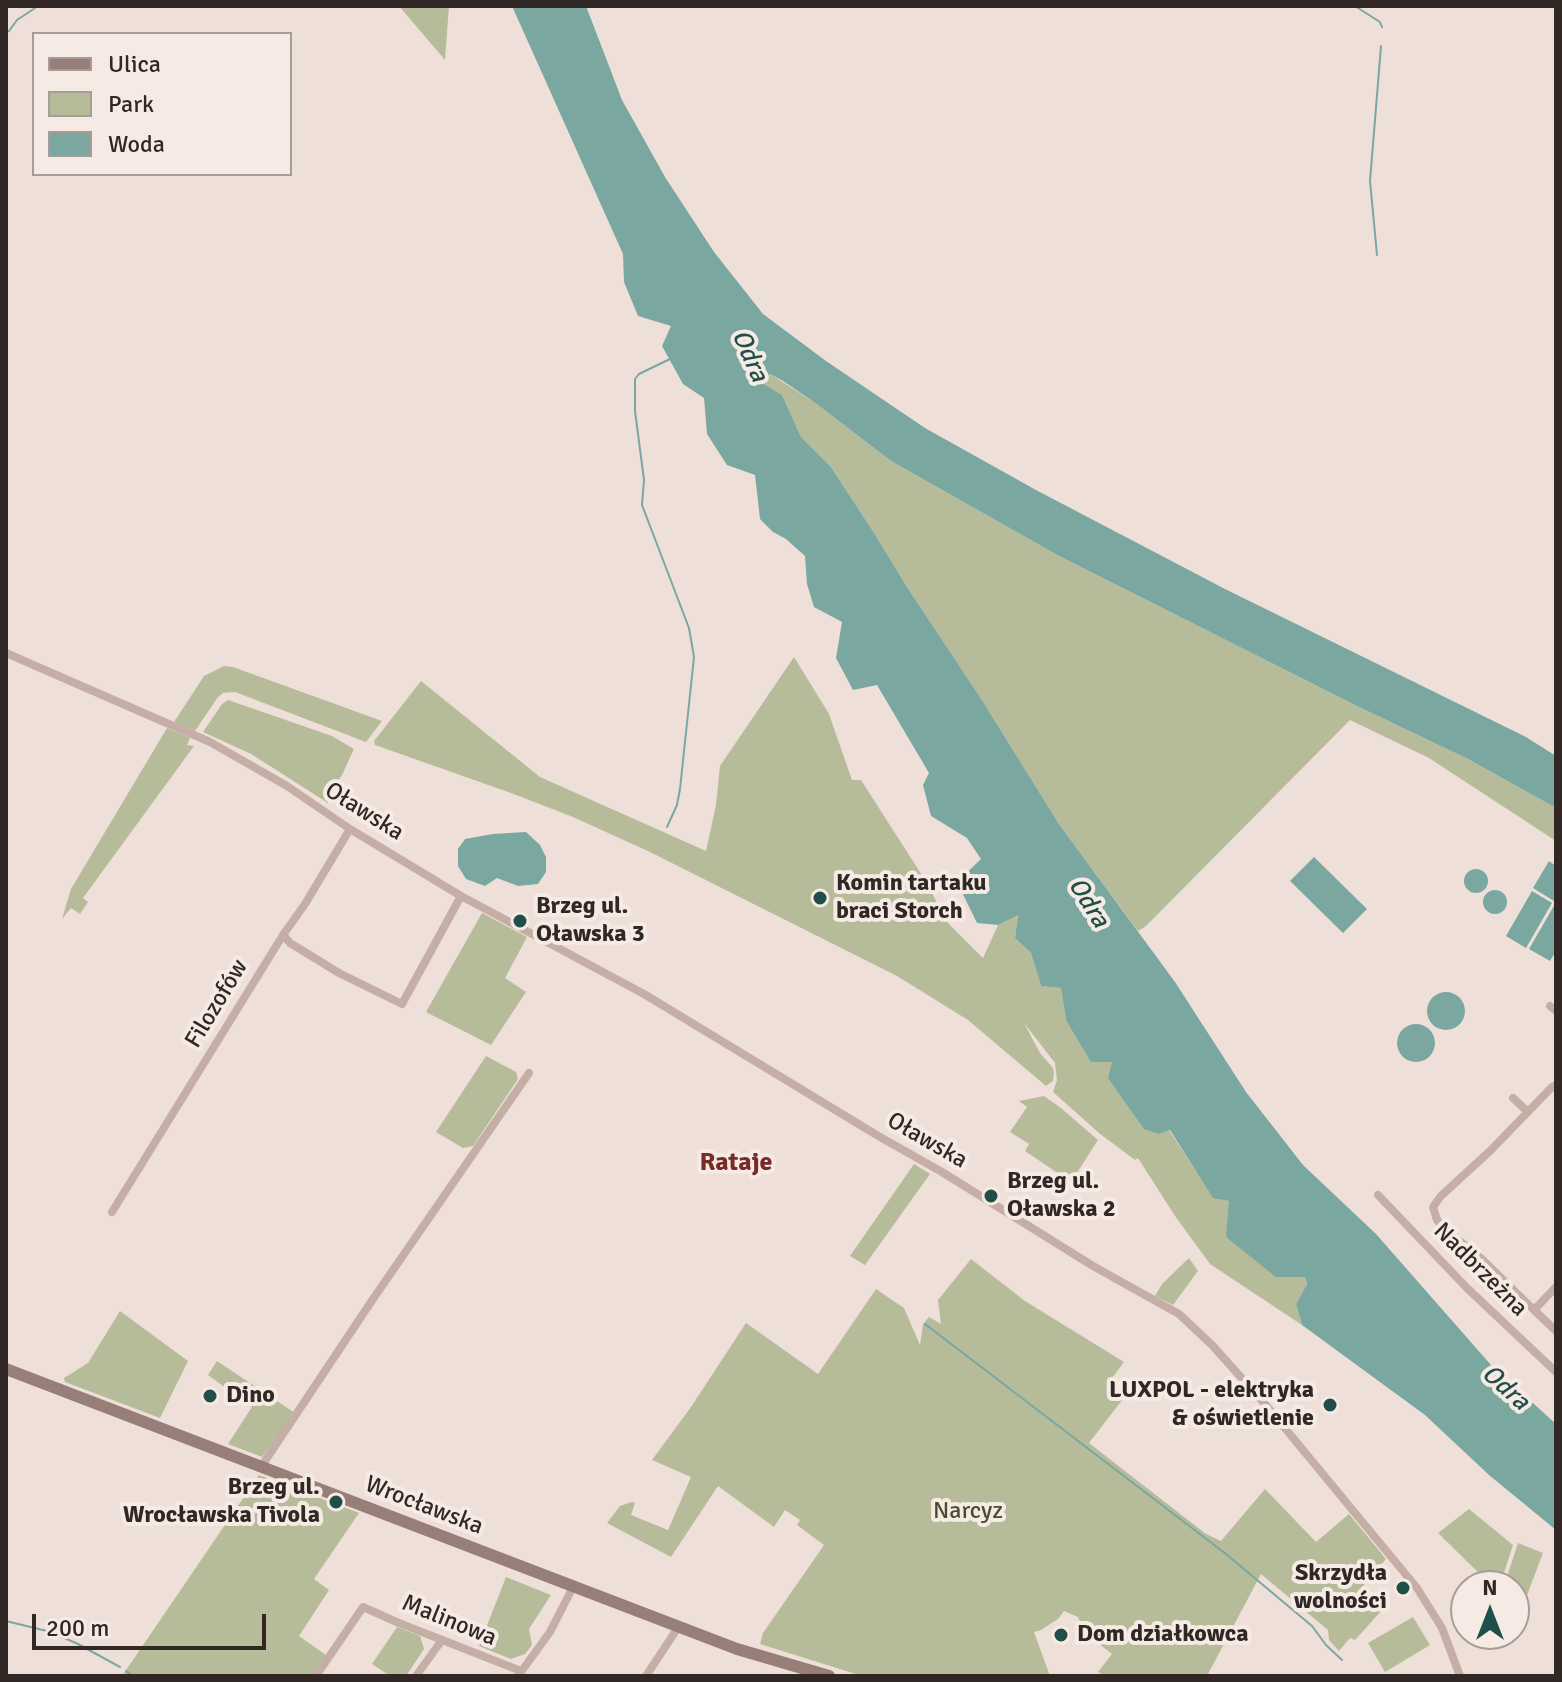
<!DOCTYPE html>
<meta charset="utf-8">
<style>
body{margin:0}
#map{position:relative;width:1562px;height:1682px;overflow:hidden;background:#eee0d9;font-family:Signika,sans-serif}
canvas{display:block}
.frame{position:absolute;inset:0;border:8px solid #312826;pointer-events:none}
.legend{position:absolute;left:32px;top:32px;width:260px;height:144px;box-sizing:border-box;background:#f6ebe4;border:2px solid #a79d98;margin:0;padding:10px 14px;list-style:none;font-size:24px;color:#312826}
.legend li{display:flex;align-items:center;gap:16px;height:40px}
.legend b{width:40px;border:2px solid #a79d98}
.north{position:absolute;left:1450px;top:1570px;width:80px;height:80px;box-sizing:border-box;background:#f6ebe4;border:2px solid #a79d98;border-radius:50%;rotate:0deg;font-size:22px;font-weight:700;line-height:32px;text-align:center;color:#312826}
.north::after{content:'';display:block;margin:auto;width:28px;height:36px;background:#204e49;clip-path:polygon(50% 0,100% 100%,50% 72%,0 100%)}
.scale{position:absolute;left:32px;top:1614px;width:234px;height:36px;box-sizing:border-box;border:4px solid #312826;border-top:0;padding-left:10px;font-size:24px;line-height:28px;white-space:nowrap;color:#312826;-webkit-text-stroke:6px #f6ebe4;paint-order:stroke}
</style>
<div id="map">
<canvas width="1562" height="1682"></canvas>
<div class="frame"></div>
<ul class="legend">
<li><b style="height:10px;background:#977e78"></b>Ulica</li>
<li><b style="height:22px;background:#b6bb9a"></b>Park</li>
<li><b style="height:22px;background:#7ba7a1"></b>Woda</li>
</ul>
<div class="north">N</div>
<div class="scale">200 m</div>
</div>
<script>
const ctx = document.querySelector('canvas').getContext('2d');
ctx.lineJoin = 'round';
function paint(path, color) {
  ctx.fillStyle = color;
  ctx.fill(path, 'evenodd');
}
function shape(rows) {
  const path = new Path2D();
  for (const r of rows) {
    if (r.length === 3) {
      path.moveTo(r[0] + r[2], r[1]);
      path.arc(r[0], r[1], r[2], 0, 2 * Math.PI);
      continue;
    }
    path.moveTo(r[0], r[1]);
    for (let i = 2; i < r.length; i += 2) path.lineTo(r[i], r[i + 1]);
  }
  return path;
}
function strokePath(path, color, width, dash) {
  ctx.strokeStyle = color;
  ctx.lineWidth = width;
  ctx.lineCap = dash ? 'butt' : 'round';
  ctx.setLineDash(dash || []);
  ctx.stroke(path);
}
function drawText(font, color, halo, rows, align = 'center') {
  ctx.font = font + ' Signika,sans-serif';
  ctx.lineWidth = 8;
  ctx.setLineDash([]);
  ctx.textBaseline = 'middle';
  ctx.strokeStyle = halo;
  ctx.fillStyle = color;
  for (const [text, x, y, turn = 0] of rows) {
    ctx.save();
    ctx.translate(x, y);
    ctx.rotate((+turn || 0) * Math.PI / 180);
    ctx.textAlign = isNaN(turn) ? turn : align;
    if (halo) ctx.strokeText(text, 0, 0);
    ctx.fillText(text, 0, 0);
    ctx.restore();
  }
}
paint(shape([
 [399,6,449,6,445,60],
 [770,374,814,402,891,461,1059,556,1359,707,1468,759,1556,808,1556,841,1429,758,1350,720,1146,926,1138,931,1059,824,980,697,907,587,876,536,831,467,801,437,782,395,758,382],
 [794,657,829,714,852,780,861,780,925,880,948,923,983,958,998,925,1018,914,1015,938,1031,953,1041,986,1061,988,1066,1020,1113,1061,1144,1128,1159,1134,1169,1130,1213,1197,1229,1201,1305,1276,1307,1284,1296,1304,1302,1325,1210,1264,1175,1216,1138,1158,1135,1160,1099,1133,1053,1092,1057,1080,1055,1063,1024,1023,1040,1053,1053,1068,1054,1074,1053,1081,1046,1086,968,1020,897,976,650,852,573,817,511,793,375,745,374,741,421,681,540,777,706,851,716,805,720,766],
 [224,666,233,667,382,721,366,742,235,692,223,693,218,697,195,731,174,722,204,676],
 [228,700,332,736,354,749,342,775,329,793,328,803,251,754,203,732,222,704],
 [167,728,190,738,187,745,194,746,83,898,88,902,80,914,71,908,62,919,71,889],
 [482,913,527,937,505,978,526,992,491,1045,426,1012],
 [486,1056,516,1072,518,1079,473,1146,463,1148,436,1132],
 [1044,1096,1061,1108,1098,1140,1071,1182,1025,1151,1029,1144,1010,1132,1027,1107,1019,1101],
 [914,1164,930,1174,865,1265,850,1256],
 [1189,1258,1198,1271,1173,1305,1155,1296,1162,1284],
 [971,1259,1025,1301,1124,1362,1106,1386,1123,1399,1089,1443,1206,1534,1221,1541,1265,1489,1316,1542,1349,1514,1386,1559,1363,1586,1383,1609,1355,1640,1350,1638,1339,1651,1329,1640,1328,1630,1261,1574,1207,1676,1105,1676,1098,1672,1112,1654,1085,1633,1078,1617,1064,1611,1058,1619,1041,1630,1034,1632,1050,1676,862,1676,760,1644,763,1633,824,1545,797,1525,800,1520,785,1510,774,1527,718,1486,671,1557,607,1523,620,1506,632,1502,635,1503,631,1515,668,1530,691,1477,652,1460,691,1407,746,1323,818,1374,876,1289,904,1308,920,1345,923,1324,929,1317,941,1324,938,1300],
 [120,1311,188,1361,160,1418,65,1382,64,1378,88,1363],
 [217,1361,295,1413,262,1457,228,1444,252,1407,208,1375],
 [259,1475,359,1513,314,1579,329,1590,299,1636,326,1655,311,1676,122,1676],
 [1469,1509,1513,1545,1501,1582,1496,1586,1492,1586,1438,1533],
 [1518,1543,1543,1553,1516,1624,1514,1623,1514,1586,1504,1586],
 [506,1577,551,1595,529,1629,532,1645,525,1654,511,1659,479,1646],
 [1413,1617,1430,1645,1385,1672,1368,1643],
 [397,1627,420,1636,424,1649,406,1676,390,1676,372,1664]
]), '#b6bb9a');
paint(shape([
 [512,6,586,6,622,100,665,177,714,252,763,314,826,361,925,428,1036,490,1225,589,1526,737,1556,756,1556,808,1468,759,1359,707,1059,556,891,461,814,402,783,381,770,374,758,381,782,395,801,437,831,467,876,536,907,587,980,697,1059,824,1175,982,1246,1092,1303,1165,1376,1234,1491,1365,1556,1424,1556,1530,1489,1475,1425,1415,1302,1325,1296,1304,1307,1284,1305,1277,1276,1277,1226,1237,1229,1201,1213,1198,1170,1130,1159,1134,1144,1129,1108,1078,1112,1062,1091,1062,1066,1020,1061,988,1041,986,1031,953,1015,938,1018,915,998,925,977,923,957,882,981,859,967,838,931,816,923,785,929,773,877,685,853,690,836,658,842,622,814,607,807,584,805,556,786,539,773,532,760,519,755,475,727,465,707,434,704,398,683,384,662,346,671,326,638,316,624,282,623,254],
 [526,832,540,845,546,857,546,872,538,884,518,886,497,878,485,886,466,879,458,866,458,849,465,839,493,834],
 [1314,857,1367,909,1343,933,1290,881],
 [1549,861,1556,866,1556,897,1554,901,1533,888],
 [1476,881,12],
 [1495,902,12],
 [1532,891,1552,903,1526,948,1506,936],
 [1555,904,1556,951,1550,961,1529,949],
 [1446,1011,19],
 [1416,1043,19]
]), '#7ba7a1');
strokePath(shape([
 [1355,6,1380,22,1382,27],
 [6,32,9,31,17,20,38,6],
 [1377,255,1370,181,1381,46],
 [667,827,677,805,680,789,694,657,689,628,642,505,644,480,635,411,635,379,639,374,670,359],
 [925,1324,1226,1554,1312,1626,1326,1645,1342,1660],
 [6,1621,51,1632,78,1644,120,1667],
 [126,1671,133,1676]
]), '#7ba7a1', 2);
strokePath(shape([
 [6,653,210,742,287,786,350,829,461,896,644,994,880,1137,942,1172,1093,1266,1179,1314,1212,1345,1265,1404,1417,1588,1442,1628,1460,1676],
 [283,935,290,943,339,973,402,1004,461,896],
 [1550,1006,1556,1011],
 [1513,1098,1528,1112],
 [1378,1195,1467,1288,1556,1372],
 [112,1212,283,935,305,904,350,829],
 [1556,1287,1534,1310,1556,1331],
 [1534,1310,1483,1260,1444,1228,1437,1220,1433,1207,1441,1196,1491,1150,1552,1087,1556,1085],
 [261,1467,373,1299,529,1073],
 [316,1676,363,1607,399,1623,521,1671],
 [416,1676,442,1640],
 [518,1676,550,1632,573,1587],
 [646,1676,679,1626]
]), '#c4aea6', 8);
strokePath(shape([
 [6,1369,737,1649,829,1676]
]), '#977e78', 12);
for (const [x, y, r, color] of [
 [820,898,8,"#204e49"],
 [520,921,8,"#204e49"],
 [991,1196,8,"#204e49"],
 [210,1396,8,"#204e49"],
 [1330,1405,8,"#204e49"],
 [336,1502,8,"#204e49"],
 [1403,1588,8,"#204e49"],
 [1061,1635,8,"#204e49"]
]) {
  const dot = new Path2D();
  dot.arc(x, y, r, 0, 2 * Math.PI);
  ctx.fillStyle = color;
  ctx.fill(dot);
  strokePath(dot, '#f6ebe4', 3);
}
drawText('24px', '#312826', '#f6ebe4', [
 ["Oławska",364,812,32],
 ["Filozofów",217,1004,-59],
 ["Oławska",927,1141,30],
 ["Nadbrzeżna",1480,1270,45],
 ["Wrocławska",424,1506,21],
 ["Malinowa",449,1621,22]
]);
drawText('bold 24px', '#312826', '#f6ebe4', [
 ["Komin tartaku",836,884],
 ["braci Storch",836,912],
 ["Brzeg ul.",536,907],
 ["Oławska 3",536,935],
 ["Brzeg ul.",1007,1182],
 ["Oławska 2",1007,1210],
 ["LUXPOL - elektryka",1314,1391,"right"],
 ["& oświetlenie",1314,1419,"right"],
 ["Dino",226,1396],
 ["Brzeg ul.",320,1488,"right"],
 ["Wrocławska Tivola",320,1516,"right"],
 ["Skrzydła",1387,1574,"right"],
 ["wolności",1387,1602,"right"],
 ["Dom działkowca",1077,1635]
], 'left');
drawText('24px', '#474d2d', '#f6ebe4', [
 ["Narcyz",968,1512]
]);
drawText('italic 26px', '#204e49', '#f6ebe4', [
 ["Odra",749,356,66],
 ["Odra",1088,903,58],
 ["Odra",1505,1388,42]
]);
drawText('bold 26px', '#772c28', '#f6ebe4', [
 ["Rataje",736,1163]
]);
</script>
